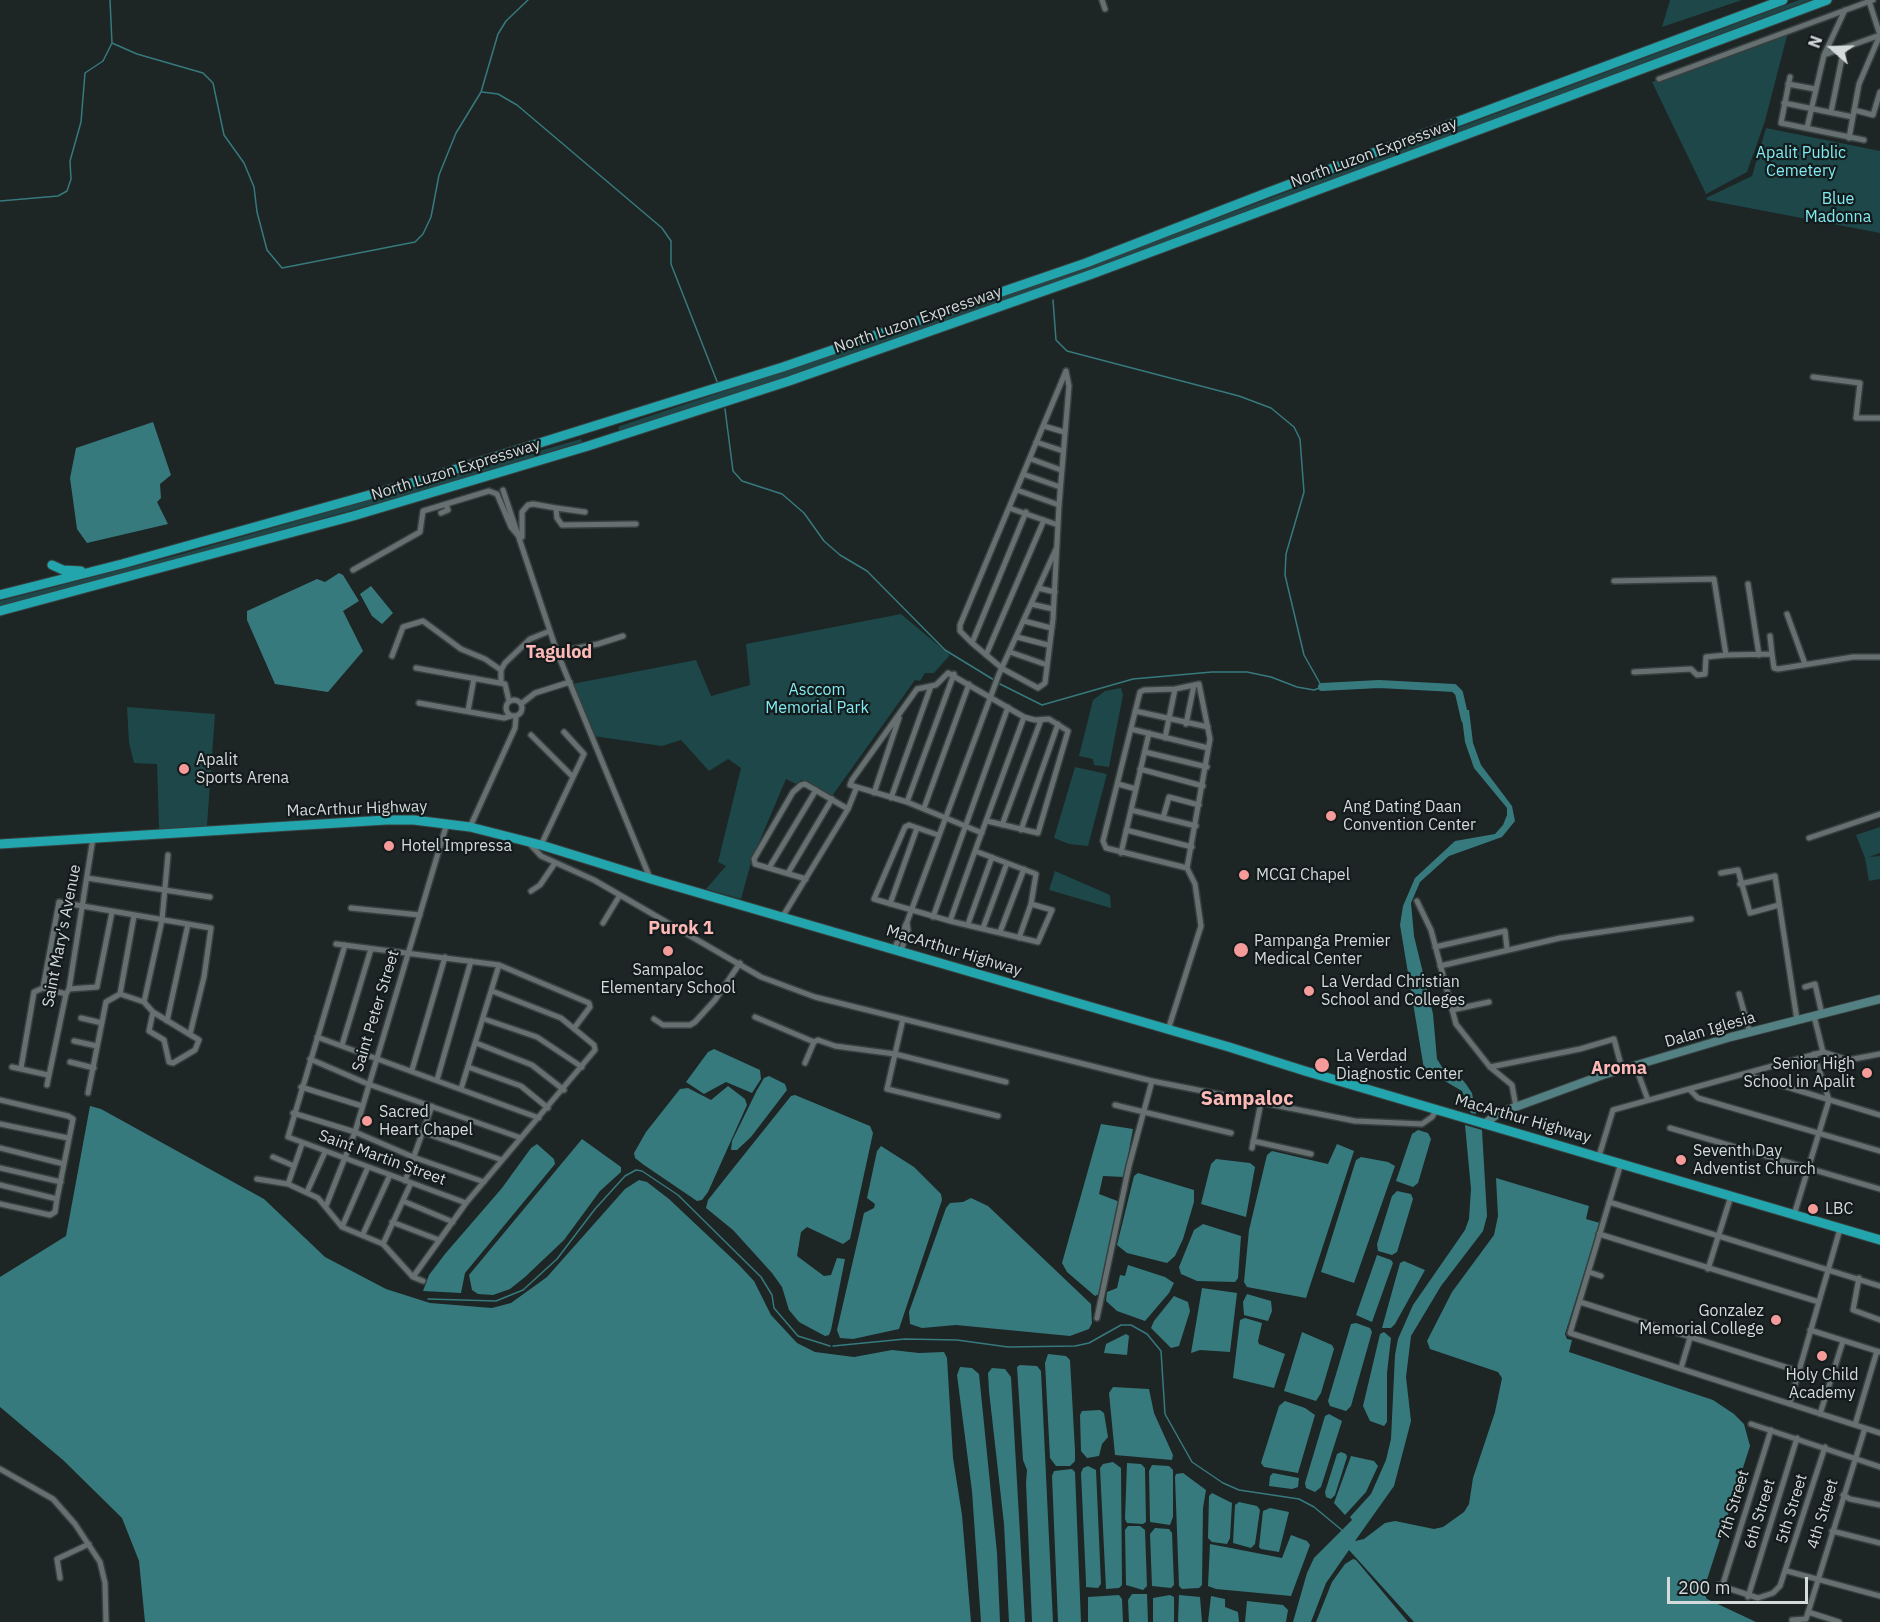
<!DOCTYPE html>
<style>
body{margin:0}
#map{position:relative;width:1880px;height:1622px;overflow:hidden;background:#1d2525;font-family:"IBM Plex Sans",sans-serif}
canvas{display:block}
.north{position:absolute;left:1802px;top:18px;width:60px;height:60px;-webkit-text-stroke:4px #131b1c;paint-order:stroke;rotate:290deg;font-size:16px;font-weight:700;line-height:24px;text-align:center;color:#d5dada}
.north::after{content:'';display:block;margin:auto;width:21px;height:27px;background:#d5dada;clip-path:polygon(50% 0,100% 100%,50% 72%,0 100%)}
.scale{position:absolute;left:1667px;top:1577px;width:141px;height:27px;box-sizing:border-box;border:3px solid #d5dada;border-top:0;padding-left:8px;font-size:18px;line-height:21px;white-space:nowrap;color:#d5dada;-webkit-text-stroke:4px #131b1c;paint-order:stroke}
</style>
<div id="map">
<canvas width="1880" height="1622"></canvas>
<div class="north">N</div>
<div class="scale">200 m</div>
</div>
<script>
const ctx = document.querySelector('canvas').getContext('2d');
ctx.lineJoin = 'round';
function paint(path, color) {
  ctx.fillStyle = color;
  ctx.fill(path, 'evenodd');
}
function shape(rows) {
  const path = new Path2D();
  for (const r of rows) {
    if (r.length === 3) {
      path.moveTo(r[0] + r[2], r[1]);
      path.arc(r[0], r[1], r[2], 0, 2 * Math.PI);
      continue;
    }
    path.moveTo(r[0], r[1]);
    for (let i = 2; i < r.length; i += 2) path.lineTo(r[i], r[i + 1]);
  }
  return path;
}
function strokePath(path, color, width, dash) {
  ctx.strokeStyle = color;
  ctx.lineWidth = width;
  ctx.lineCap = dash ? 'butt' : 'round';
  ctx.setLineDash(dash || []);
  ctx.stroke(path);
}
function drawText(font, color, halo, rows, align = 'center') {
  ctx.font = font + ' "IBM Plex Sans",sans-serif';
  ctx.lineWidth = 4.5;
  ctx.setLineDash([]);
  ctx.textBaseline = 'middle';
  ctx.strokeStyle = halo;
  ctx.fillStyle = color;
  for (const [text, x, y, turn = 0] of rows) {
    ctx.save();
    ctx.translate(x, y);
    ctx.rotate((+turn || 0) * Math.PI / 180);
    ctx.textAlign = isNaN(turn) ? turn : align;
    if (halo) ctx.strokeText(text, 0, 0);
    ctx.fillText(text, 0, 0);
    ctx.restore();
  }
}
paint(shape([
 [1670,0,1742,0,1662,27],
 [1799,0,1811,0,1112,262,780,379,620,431,618,428,620,426,922,325,1132,250],
 [1788,32,1765,121,1747,172,1706,194,1652,82],
 [1766,128,1880,151,1880,233,1707,200,1706,198,1752,176],
 [581,439,582,442,446,484,138,570,0,606,0,601,182,554],
 [901,614,950,655,934,673,925,673,920,681,915,680,832,796,801,780,796,784,786,779,752,859,741,899,706,889,726,866,718,862,741,768,728,759,709,771,681,740,662,746,593,736,572,684,696,660,711,696,750,685,746,644],
 [1121,688,1123,695,1109,767,1094,765,1093,759,1079,756,1093,700,1105,691],
 [127,707,215,714,207,826,159,829,157,764,134,763,129,743],
 [1075,767,1107,774,1088,846,1069,844,1054,838],
 [1880,827,1880,853,1869,857,1880,856,1880,879,1869,881,1865,858,1856,835],
 [1055,871,1110,895,1111,908,1049,890]
]), '#1d4749');
paint(shape([
 [153,422,171,475,160,484,161,498,157,502,168,524,87,543,77,529,70,478,76,448],
 [339,573,343,575,359,601,343,611,363,651,328,692,275,684,247,620,247,611,317,579,325,582],
 [371,586,393,613,382,624,372,616,360,594],
 [1461,710,1469,710,1473,743,1481,765,1512,806,1515,821,1502,837,1449,856,1420,882,1411,903,1414,936,1433,1014,1437,1059,1442,1067,1460,1077,1466,1084,1472,1093,1476,1114,1471,1113,1462,1091,1424,1069,1400,925,1403,906,1415,878,1455,841,1495,834,1503,825,1507,815,1507,808,1474,768,1465,742],
 [714,1049,760,1070,761,1079,752,1093,726,1082,704,1094,686,1082,708,1052],
 [769,1076,785,1084,787,1090,751,1137,737,1150,731,1150,732,1141,757,1090,764,1078],
 [728,1086,745,1099,747,1105,708,1192,702,1200,697,1201,644,1165,635,1158,634,1153,646,1132,680,1089,688,1088,711,1100],
 [795,1095,870,1126,873,1133,850,1239,843,1244,807,1227,801,1232,797,1256,824,1276,831,1275,837,1258,845,1259,831,1330,829,1335,825,1336,799,1322,789,1310,782,1287,772,1273,733,1230,706,1208,708,1200,735,1166,791,1096],
 [90,1106,101,1109,264,1199,325,1257,386,1289,430,1303,492,1308,511,1303,547,1277,625,1189,639,1180,647,1182,669,1199,739,1265,754,1281,771,1315,797,1343,815,1352,854,1357,892,1350,919,1353,944,1352,947,1358,953,1458,962,1515,971,1622,145,1622,139,1561,122,1518,63,1460,0,1407,0,1277,66,1236],
 [1101,1124,1133,1129,1124,1177,1103,1176,1099,1194,1120,1202,1099,1294,1095,1296,1067,1272,1062,1263],
 [1465,1125,1482,1130,1487,1216,1483,1231,1441,1286,1411,1336,1406,1377,1411,1421,1394,1486,1355,1541,1364,1539,1385,1523,1395,1521,1434,1529,1443,1527,1464,1512,1469,1504,1473,1478,1495,1412,1502,1378,1498,1372,1430,1349,1427,1341,1452,1292,1494,1235,1498,1216,1496,1178,1589,1206,1586,1219,1600,1223,1565,1334,1567,1339,1572,1340,1569,1352,1713,1400,1734,1414,1744,1424,1750,1446,1703,1592,1707,1599,1756,1622,1414,1622,1349,1550,1326,1583,1311,1622,1293,1622,1307,1573,1314,1558,1352,1520,1350,1517,1371,1494,1386,1460,1391,1439,1395,1355,1398,1339,1413,1305,1465,1230,1469,1219,1471,1189],
 [1418,1130,1428,1133,1431,1139,1418,1183,1413,1187,1396,1181,1412,1134],
 [582,1139,621,1167,621,1172,600,1191,564,1240,525,1277,510,1289,493,1295,478,1294,472,1290,469,1275],
 [537,1144,554,1159,555,1164,465,1273,461,1293,423,1291,429,1275,445,1254,502,1188,531,1148],
 [1337,1144,1354,1151,1306,1298,1247,1287,1244,1282,1249,1230,1267,1155,1272,1151,1328,1164],
 [881,1146,914,1167,941,1194,942,1200,899,1329,853,1339,840,1338,837,1330,864,1213,874,1208,875,1204,867,1198,877,1151],
 [1361,1157,1388,1162,1395,1166,1354,1283,1321,1272,1356,1160],
 [1216,1159,1250,1163,1255,1167,1246,1217,1201,1204,1211,1164],
 [1138,1173,1194,1190,1194,1202,1183,1239,1175,1256,1167,1263,1127,1253,1117,1245,1134,1176],
 [1397,1191,1411,1194,1413,1199,1397,1252,1392,1255,1378,1251,1377,1244,1392,1196],
 [971,1198,988,1206,1091,1304,1092,1323,1089,1329,1070,1336,956,1325,922,1328,910,1324,909,1312,946,1208,950,1203,963,1202],
 [1203,1224,1241,1236,1238,1278,1235,1282,1197,1281,1181,1274,1179,1267,1194,1230],
 [1377,1255,1391,1260,1393,1263,1372,1322,1356,1315],
 [1404,1261,1425,1270,1395,1324,1391,1328,1382,1328,1400,1263],
 [1128,1265,1165,1277,1174,1283,1169,1293,1145,1321,1117,1311,1106,1301,1107,1292,1117,1288,1120,1275,1125,1276],
 [1202,1288,1237,1293,1230,1352,1200,1350,1191,1353],
 [1247,1294,1271,1301,1272,1311,1268,1321,1244,1315,1243,1302],
 [1174,1296,1188,1302,1190,1311,1179,1346,1171,1348,1151,1328,1154,1321],
 [1245,1318,1262,1323,1258,1341,1259,1344,1285,1354,1274,1388,1233,1378,1240,1320],
 [1356,1323,1370,1328,1372,1332,1351,1406,1346,1411,1330,1406,1328,1401,1351,1324],
 [1302,1332,1332,1345,1334,1349,1321,1393,1316,1401,1284,1391],
 [1384,1332,1391,1338,1387,1373,1387,1422,1384,1426,1370,1421,1363,1406,1380,1334],
 [1126,1334,1129,1336,1127,1355,1104,1353,1106,1344],
 [1048,1354,1066,1356,1070,1360,1075,1451,1075,1461,1070,1466,1056,1466,1050,1458,1045,1363],
 [1020,1365,1037,1366,1041,1371,1053,1622,1032,1622,1026,1483,1027,1470,1023,1460,1017,1367],
 [960,1367,972,1368,979,1374,997,1553,1000,1622,981,1622,972,1491,957,1375],
 [992,1368,1005,1369,1011,1377,1025,1622,1009,1622,1004,1524,989,1391,988,1373],
 [1113,1387,1149,1389,1154,1413,1173,1455,1172,1460,1115,1455,1109,1393],
 [1285,1401,1305,1408,1315,1415,1298,1473,1264,1467,1261,1463,1279,1406],
 [1100,1410,1104,1413,1108,1437,1102,1444,1099,1456,1087,1458,1081,1451,1080,1415,1082,1411],
 [1329,1414,1342,1421,1321,1487,1315,1492,1306,1488,1305,1483,1325,1416],
 [1341,1452,1346,1454,1347,1457,1335,1495,1331,1499,1326,1497,1325,1492,1337,1454],
 [1351,1456,1374,1461,1378,1466,1366,1492,1345,1515,1334,1503],
 [1113,1462,1121,1468,1122,1585,1119,1588,1106,1589,1100,1468,1103,1464],
 [1127,1463,1141,1464,1145,1468,1146,1522,1143,1524,1127,1523,1125,1519],
 [1152,1465,1169,1466,1173,1470,1173,1517,1170,1525,1150,1522,1149,1471],
 [1088,1466,1096,1470,1101,1584,1098,1588,1086,1587,1086,1582,1081,1473,1083,1468],
 [1072,1469,1075,1472,1081,1622,1058,1622,1052,1476,1054,1471],
 [1183,1473,1206,1490,1203,1508,1202,1585,1199,1588,1182,1589,1179,1586,1175,1477,1176,1474],
 [1273,1473,1299,1478,1298,1487,1292,1489,1269,1486,1270,1476],
 [1212,1493,1232,1503,1230,1538,1227,1544,1212,1542,1208,1538,1209,1496],
 [1239,1502,1257,1506,1260,1510,1255,1544,1251,1548,1233,1543,1235,1505],
 [1270,1508,1289,1512,1279,1552,1261,1549,1259,1547,1263,1511],
 [1128,1526,1140,1526,1145,1530,1147,1586,1143,1590,1126,1585,1125,1530],
 [1155,1528,1169,1529,1172,1533,1174,1585,1171,1588,1152,1586,1150,1534],
 [1291,1535,1307,1541,1310,1545,1291,1596,1216,1589,1208,1586,1210,1544,1282,1558],
 [1353,1559,1356,1560,1408,1622,1316,1622,1332,1582,1345,1564],
 [1132,1594,1147,1594,1148,1622,1129,1622,1128,1600],
 [1119,1595,1122,1599,1123,1622,1088,1622,1088,1597],
 [1170,1595,1174,1597,1174,1622,1153,1622,1153,1598],
 [1179,1595,1200,1597,1202,1622,1178,1622],
 [1211,1596,1225,1599,1225,1607,1238,1612,1239,1622,1208,1622],
 [1247,1601,1283,1605,1288,1610,1286,1622,1245,1622]
]), '#377a7e');
strokePath(shape([
 [112,43,137,54,203,73,213,83,224,135,244,163,254,187,257,212,267,250,282,268,415,242,423,234,431,217,439,175,456,133,481,92,498,34,506,21,528,0],
 [482,92,498,94,517,105,662,228,671,241,671,264,718,384],
 [0,201,58,196,67,191,71,179,70,161,81,122,85,73,103,61,112,43,110,0],
 [725,409,733,471,742,481,782,494,804,513,824,541,840,555,867,571,945,650,994,680],
 [998,683,1042,705,1133,679,1212,672,1247,672,1271,677,1297,687,1314,690,1322,687,1304,655,1285,575,1286,554,1304,492,1300,439,1294,427,1271,408,1239,396,1067,351,1056,340,1053,300],
 [428,1299,496,1301,523,1290,557,1259,595,1209,625,1176,636,1170,642,1171,678,1195,761,1277,772,1295,774,1308,798,1336,830,1346],
 [833,1346,905,1339,957,1340,1008,1347,1075,1346,1089,1343,1121,1325,1131,1325,1147,1334,1161,1351,1165,1414,1192,1462,1223,1483,1239,1490,1299,1499,1314,1507,1343,1531]
]), '#377a7e', 1.5);
strokePath(shape([
 [1322,687,1379,684,1454,688,1459,693,1465,719]
]), '#377a7e', 8);
const street = shape([
 [1102,0,1105,9],
 [1824,55,1880,35],
 [1790,77,1781,123,1864,140],
 [1659,79,1873,0],
 [1788,84,1815,89],
 [1784,103,1853,117],
 [1854,110,1873,115,1880,92],
 [1831,112,1844,48],
 [1807,128,1824,55,1845,10],
 [1849,138,1859,84,1880,35,1869,1],
 [1066,371,1069,386,1059,505,1053,619,1045,683,1038,688,1003,669,972,643,960,631,960,625,1066,371],
 [1813,377,1860,383,1856,418,1880,418],
 [1044,426,1064,432],
 [1036,442,1063,451],
 [1031,459,1061,470],
 [1023,474,1060,487],
 [503,490,557,652,650,878],
 [1017,490,1059,505],
 [556,508,585,512],
 [1009,508,1058,525],
 [441,513,448,510,446,504],
 [522,537,522,512,528,505,533,504,556,508,557,518,562,525,636,524],
 [353,570,420,532,423,511,489,491,497,494,511,527,520,538],
 [1614,581,1714,579,1726,655],
 [1748,584,1759,655],
 [1038,588,1055,592],
 [1031,604,1053,609],
 [1787,614,1805,664],
 [1024,621,1051,628],
 [1770,636,1772,654],
 [1017,637,1048,645],
 [972,643,1026,512],
 [557,652,598,644,623,636],
 [1010,652,1047,665],
 [986,655,1044,520],
 [392,656,403,627,423,621,461,649,485,659,501,670],
 [416,668,505,684,509,701],
 [1634,672,1691,669,1697,675,1705,674,1706,657,1726,655,1772,654,1774,668,1778,669,1853,657,1880,657],
 [501,683,501,670,505,663,530,639,550,631],
 [514,708,8],
 [419,703,504,718,511,716],
 [521,704,535,693,570,682],
 [468,711,474,678],
 [1135,711,1208,727],
 [1186,724,1194,685],
 [1131,729,1208,748],
 [531,735,573,777],
 [1165,738,1175,689],
 [1145,752,1207,767],
 [1140,769,1203,786],
 [1118,784,1136,789],
 [874,793,899,718],
 [891,798,931,686],
 [907,802,954,674],
 [924,808,969,684],
 [1131,810,1196,826],
 [1163,818,1169,797,1199,805],
 [1002,825,1041,720],
 [470,827,515,728,516,716],
 [1021,830,1058,724],
 [1126,830,1192,847],
 [982,833,907,802,850,785,852,780,917,689,936,685,948,673,1024,717,1035,720,1049,719,1068,731,1038,833,987,821],
 [938,835,909,825,905,827,874,899,950,921,1038,942,1052,910,1031,904,1036,874,975,851,1024,717],
 [1809,838,1880,814],
 [529,843,541,856,594,880,761,977,815,997,1152,1081,1355,1121,1422,1124,1432,1117,1437,1109],
 [541,845,584,754,564,732],
 [1121,853,1149,733],
 [769,868,816,790],
 [788,873,832,799],
 [1721,873,1738,870,1750,913,1779,905],
 [87,878,210,897],
 [806,879,755,864,754,859,793,792,801,785,805,784,848,809],
 [1740,884,1775,876,1797,1020],
 [531,891,540,885,555,863],
 [1417,901,1431,930,1456,1024,1490,1067,1512,1085,1516,1107],
 [890,904,917,828],
 [351,908,420,915],
 [783,916,848,809,856,789],
 [933,917,1008,707],
 [950,921,975,851],
 [603,923,620,895],
 [968,924,992,857],
 [983,928,1007,863],
 [1000,932,1024,869],
 [1019,938,1031,904],
 [336,944,499,965,589,1003,590,1007,575,1027],
 [345,945,288,1137,466,1203],
 [1435,947,1505,931,1507,949],
 [894,949,907,922,999,674,1056,549],
 [901,951,908,930,907,922],
 [1440,966,1560,938,1691,919],
 [1805,987,1815,984,1822,1014],
 [43,988,66,994],
 [69,989,97,987,112,912],
 [120,994,144,1002,153,1012,199,1040,195,1050,173,1063,169,1062,164,1040,149,1031,153,1012],
 [1739,994,1750,1033],
 [144,1002,162,920,168,855],
 [1452,1010,1489,1002],
 [1814,1016,1823,1052],
 [755,1017,814,1042],
 [81,1018,102,1023],
 [484,1019,537,1037,582,1067],
 [654,1019,663,1025,690,1025,695,1022,715,1000,740,963],
 [903,1019,887,1089,998,1116],
 [167,1021,188,924],
 [1168,1030,1201,926,1195,884,1187,868,1210,739,1199,684,1175,689,1144,690,1140,692,1103,841,1106,848,1187,868],
 [317,1037,539,1118],
 [74,1041,97,1046],
 [476,1043,532,1065,564,1090],
 [342,1045,371,949],
 [310,1059,368,1084,521,1138],
 [70,1062,94,1068],
 [805,1063,814,1042,818,1040,835,1046,895,1054,1006,1082],
 [1635,1065,1648,1100],
 [12,1067,48,1075],
 [468,1067,521,1086,548,1108],
 [1490,1067,1580,1049,1614,1039,1622,1069],
 [21,1068,34,992,43,988,59,902,211,928,204,977,190,1034],
 [412,1070,445,957],
 [1747,1075,1880,1115],
 [437,1080,471,961],
 [47,1085,66,994,69,989,93,838],
 [301,1087,362,1106],
 [461,1089,499,965],
 [1690,1090,1698,1098,1880,1151],
 [88,1093,106,1002,120,994,134,916],
 [0,1100,68,1116,73,1119,57,1199,0,1185],
 [1115,1105,1231,1133],
 [293,1113,355,1132,413,1157,484,1182],
 [0,1124,68,1138],
 [1670,1128,1880,1189],
 [422,1132,502,1160],
 [1253,1141,1311,1154],
 [0,1148,64,1164],
 [1252,1148,1261,1102],
 [1599,1156,1613,1110,1823,1052,1848,1060,1880,1054],
 [273,1157,294,1166],
 [1621,1163,1570,1333,1880,1433],
 [0,1168,61,1182],
 [257,1179,288,1184,318,1198,342,1227,383,1244,413,1277,423,1281],
 [405,1181,432,1106],
 [288,1184,302,1144],
 [307,1192,325,1152],
 [403,1201,453,1222],
 [1609,1202,1880,1286],
 [0,1204,50,1215,55,1212,57,1199],
 [326,1206,355,1132,447,823],
 [1794,1215,1829,1100,1814,1054],
 [392,1222,439,1240],
 [342,1227,368,1167],
 [363,1234,390,1175],
 [1599,1234,1819,1302],
 [383,1244,411,1183],
 [1708,1269,1731,1196],
 [1589,1272,1601,1276],
 [413,1277,466,1203,595,1050,594,1045,561,1018,492,991],
 [1859,1278,1853,1310,1880,1320],
 [1580,1302,1798,1371],
 [1097,1318,1129,1166,1152,1081],
 [1810,1330,1880,1352],
 [1681,1368,1690,1338],
 [1790,1402,1840,1229],
 [1820,1414,1843,1341],
 [1751,1424,1880,1467],
 [1855,1425,1877,1351],
 [0,1469,53,1499,75,1524,100,1562,105,1583,106,1622],
 [1843,1495,1850,1499,1880,1505],
 [1832,1531,1880,1543],
 [1787,1571,1880,1596],
 [60,1578,57,1559,89,1544],
 [1718,1585,1758,1598,1773,1593,1780,1586,1825,1447],
 [1722,1587,1771,1430],
 [1748,1597,1797,1438],
 [1808,1612,1839,1622],
 [1792,1620,1806,1619,1865,1428]
]);
const secondary = shape([
 [1484,1124,1499,1113,1603,1075,1731,1037,1880,999]
]);
const highway = shape([
 [52,565,63,570,81,571],
 [0,595,122,564,405,485,783,367,1086,263,1269,192,1783,0],
 [0,611,353,516,588,446,789,381,1092,274,1827,0],
 [0,844,386,820,414,820,470,827,541,845,651,879,1229,1047,1305,1071,1880,1240]
]);
strokePath(street, '#383f3f', 8);
strokePath(secondary, '#383f3f', 10);
strokePath(highway, '#383f3f', 11);
strokePath(street, '#667071', 5);
strokePath(secondary, '#528083', 8);
strokePath(highway, '#22a5ac', 9);
for (const [x, y, r, color] of [
 [184,769,6,"#f59b9a"],
 [1331,816,6,"#f59b9a"],
 [389,846,6,"#f59b9a"],
 [1244,875,6,"#f59b9a"],
 [1241,950,8,"#f59b9a"],
 [668,951,6,"#f59b9a"],
 [1309,991,6,"#f59b9a"],
 [1322,1065,8,"#f59b9a"],
 [1867,1073,6,"#f59b9a"],
 [367,1121,6,"#f59b9a"],
 [1681,1160,6,"#f59b9a"],
 [1813,1209,6,"#f59b9a"],
 [1776,1320,6,"#f59b9a"],
 [1822,1356,6,"#f59b9a"]
]) {
  const dot = new Path2D();
  dot.arc(x, y, r, 0, 2 * Math.PI);
  ctx.fillStyle = color;
  ctx.fill(dot);
  strokePath(dot, '#131b1c', 2);
}
drawText('16px', '#d5dada', '#131b1c', [
 ["North Luzon Expressway",1374,153,-20],
 ["North Luzon Expressway",918,320,-19],
 ["North Luzon Expressway",456,470,-17],
 ["MacArthur Highway",357,809,-2],
 ["Saint Mary's Avenue",62,936,-79],
 ["MacArthur Highway",954,951,17],
 ["Saint Peter Street",376,1011,-73],
 ["Dalan Iglesia",1710,1030,-16],
 ["MacArthur Highway",1523,1119,16],
 ["Saint Martin Street",382,1158,20],
 ["7th Street",1734,1505,-73],
 ["5th Street",1792,1509,-73],
 ["6th Street",1760,1514,-73],
 ["4th Street",1823,1514,-73]
]);
drawText('16px', '#82eaf1', '#131b1c', [
 ["Apalit Public",1801,153],
 ["Cemetery",1801,171],
 ["Blue",1838,199],
 ["Madonna",1838,217],
 ["Asccom",817,690],
 ["Memorial Park",817,708]
]);
drawText('16px', '#d5dada', '#131b1c', [
 ["Apalit",196,760],
 ["Sports Arena",196,778],
 ["Ang Dating Daan",1343,807],
 ["Convention Center",1343,825],
 ["Hotel Impressa",401,846],
 ["MCGI Chapel",1256,875],
 ["Pampanga Premier",1254,941],
 ["Medical Center",1254,959],
 ["Sampaloc",668,970,"center"],
 ["Elementary School",668,988,"center"],
 ["La Verdad Christian",1321,982],
 ["School and Colleges",1321,1000],
 ["La Verdad",1336,1056],
 ["Diagnostic Center",1336,1074],
 ["Senior High",1855,1064,"right"],
 ["School in Apalit",1855,1082,"right"],
 ["Sacred",379,1112],
 ["Heart Chapel",379,1130],
 ["Seventh Day",1693,1151],
 ["Adventist Church",1693,1169],
 ["LBC",1825,1209],
 ["Gonzalez",1764,1311,"right"],
 ["Memorial College",1764,1329,"right"],
 ["Holy Child",1822,1375,"center"],
 ["Academy",1822,1393,"center"]
], 'left');
drawText('bold 18px', '#feb9b7', '#131b1c', [
 ["Tagulod",559,653],
 ["Purok 1",681,929],
 ["Aroma",1619,1069]
]);
drawText('bold 20px', '#feb9b7', '#131b1c', [
 ["Sampaloc",1247,1099]
]);
</script>
